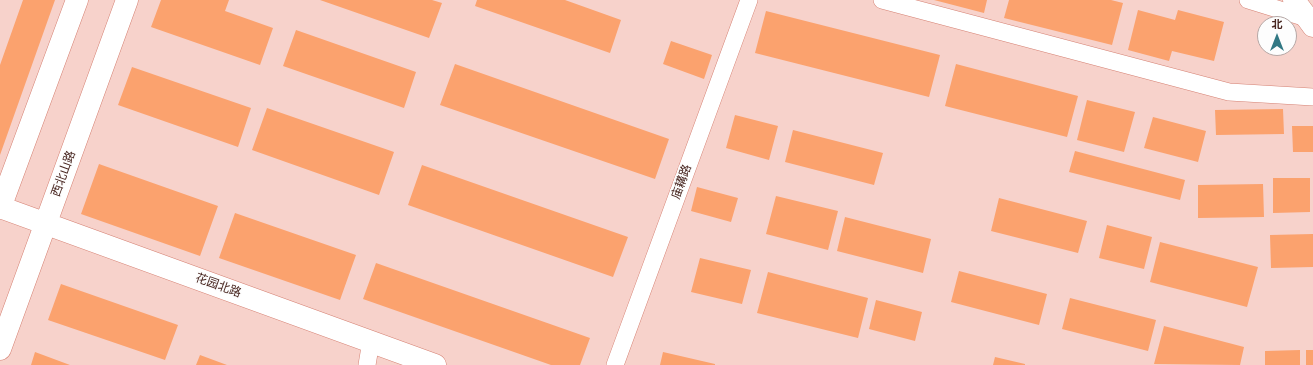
<!DOCTYPE html>
<meta charset="utf-8">
<style>
body{margin:0}
#map{position:relative;width:1313px;height:365px;overflow:hidden;background:#f7d2cb;font-family:"DejaVu Sans","Noto Sans SC",sans-serif}
canvas{display:block}
.north{position:absolute;left:1257px;top:16px;width:40px;height:40px;box-sizing:border-box;background:#fdfdfd;border:1px solid #b5a7a5;border-radius:50%;rotate:0deg;font-size:11px;font-weight:700;line-height:16px;text-align:center;color:#482620}
.north::after{content:'';display:block;margin:auto;width:14px;height:18px;background:#327884;clip-path:polygon(50% 0,100% 100%,50% 72%,0 100%)}
</style>
<div id="map">
<canvas width="1313" height="365"></canvas>
<div class="north">北</div>
</div>
<script>
const ctx = document.querySelector('canvas').getContext('2d');
ctx.lineJoin = 'round';
function paint(path, color) {
  ctx.fillStyle = color;
  ctx.fill(path, 'evenodd');
}
function shape(rows) {
  const path = new Path2D();
  for (const r of rows) {
    path.moveTo(r[0], r[1]);
    for (let i = 2; i < r.length; i += 2) path.lineTo(r[i], r[i + 1]);
  }
  return path;
}
function strokePath(path, color, width, dash) {
  ctx.strokeStyle = color;
  ctx.lineWidth = width;
  ctx.lineCap = dash ? 'butt' : 'round';
  ctx.setLineDash(dash || []);
  ctx.stroke(path);
}
function drawText(font, color, halo, rows, align = 'center') {
  ctx.font = font + ' "DejaVu Sans","Noto Sans SC",sans-serif';
  ctx.lineWidth = 3;
  ctx.setLineDash([]);
  ctx.textBaseline = 'middle';
  ctx.strokeStyle = halo;
  ctx.fillStyle = color;
  for (const [text, x, y, turn = 0] of rows) {
    ctx.save();
    ctx.translate(x, y);
    ctx.rotate((+turn || 0) * Math.PI / 180);
    ctx.textAlign = isNaN(turn) ? turn : align;
    if (halo) ctx.strokeText(text, 0, 0);
    ctx.fillText(text, 0, 0);
    ctx.restore();
  }
}
paint(shape([
 [23,0,55,0,0,155,0,65],
 [161,0,229,0,225,11,273,28,260,65,151,27],
 [320,0,432,0,442,3,429,38],
 [477,0,565,0,621,20,610,53,475,6],
 [934,0,987,0,984,13],
 [1009,0,1111,0,1123,3,1112,45,1004,18],
 [1138,10,1175,20,1178,10,1224,22,1214,61,1172,51,1169,61,1128,50],
 [766,11,940,55,929,97,755,53],
 [296,30,416,72,404,108,283,66],
 [671,41,712,55,704,79,663,64],
 [455,64,669,139,655,179,440,105],
 [956,64,1078,96,1067,137,945,106],
 [132,67,251,108,238,147,118,105],
 [1087,100,1135,112,1124,152,1077,140],
 [267,108,394,152,379,195,252,150],
 [1283,109,1284,134,1216,135,1215,110],
 [735,115,778,126,769,160,726,148],
 [1153,117,1206,131,1198,162,1144,148],
 [1292,126,1313,126,1313,152,1293,152],
 [793,130,883,153,874,185,785,162],
 [1075,151,1185,180,1180,200,1069,172],
 [99,164,218,206,200,256,81,214],
 [422,165,628,237,613,277,408,205],
 [1273,178,1310,178,1310,212,1273,213],
 [1263,184,1264,217,1198,218,1198,185],
 [697,187,738,198,731,222,691,211],
 [776,196,838,211,828,250,766,234],
 [999,198,1087,221,1078,253,991,231],
 [235,213,356,255,340,300,219,258],
 [845,217,931,239,923,273,837,251],
 [1107,225,1152,237,1144,269,1099,258],
 [1313,234,1313,267,1271,268,1270,235],
 [1160,242,1258,267,1247,307,1150,282],
 [700,258,751,270,742,304,691,292],
 [376,263,590,338,580,365,551,365,363,299],
 [959,271,1047,294,1039,325,951,302],
 [768,272,868,298,858,338,757,313],
 [61,284,178,325,165,360,48,320],
 [1070,298,1156,320,1148,351,1062,329],
 [876,300,922,312,915,341,869,329],
 [1164,326,1244,347,1240,365,1154,364],
 [1300,350,1300,365,1265,365,1265,351],
 [1306,350,1313,350,1313,365,1306,365],
 [35,352,70,365,31,365],
 [663,352,715,364,715,365,660,365],
 [200,355,227,365,196,365],
 [995,357,1025,364,1025,365,993,365]
]), '#fba26e');
const street = shape([
 [882,0,1229,92,1313,97],
 [1248,0,1306,18],
 [367,365,371,341],
 [615,365,749,0]
]);
const secondary = shape([
 [1294,0,1313,26],
 [0,207,435,365],
 [0,208,77,0],
 [0,349,127,0]
]);
strokePath(street, '#d58173', 18);
strokePath(secondary, '#d58173', 23);
strokePath(street, '#fff', 17);
strokePath(secondary, '#fff', 22);
drawText('12px', '#482620', '#fdfdfd', [
 ["西北山路",64,174,-70],
 ["庙耩路",682,182,-70],
 ["花园北路",218,286,20]
]);
</script>
